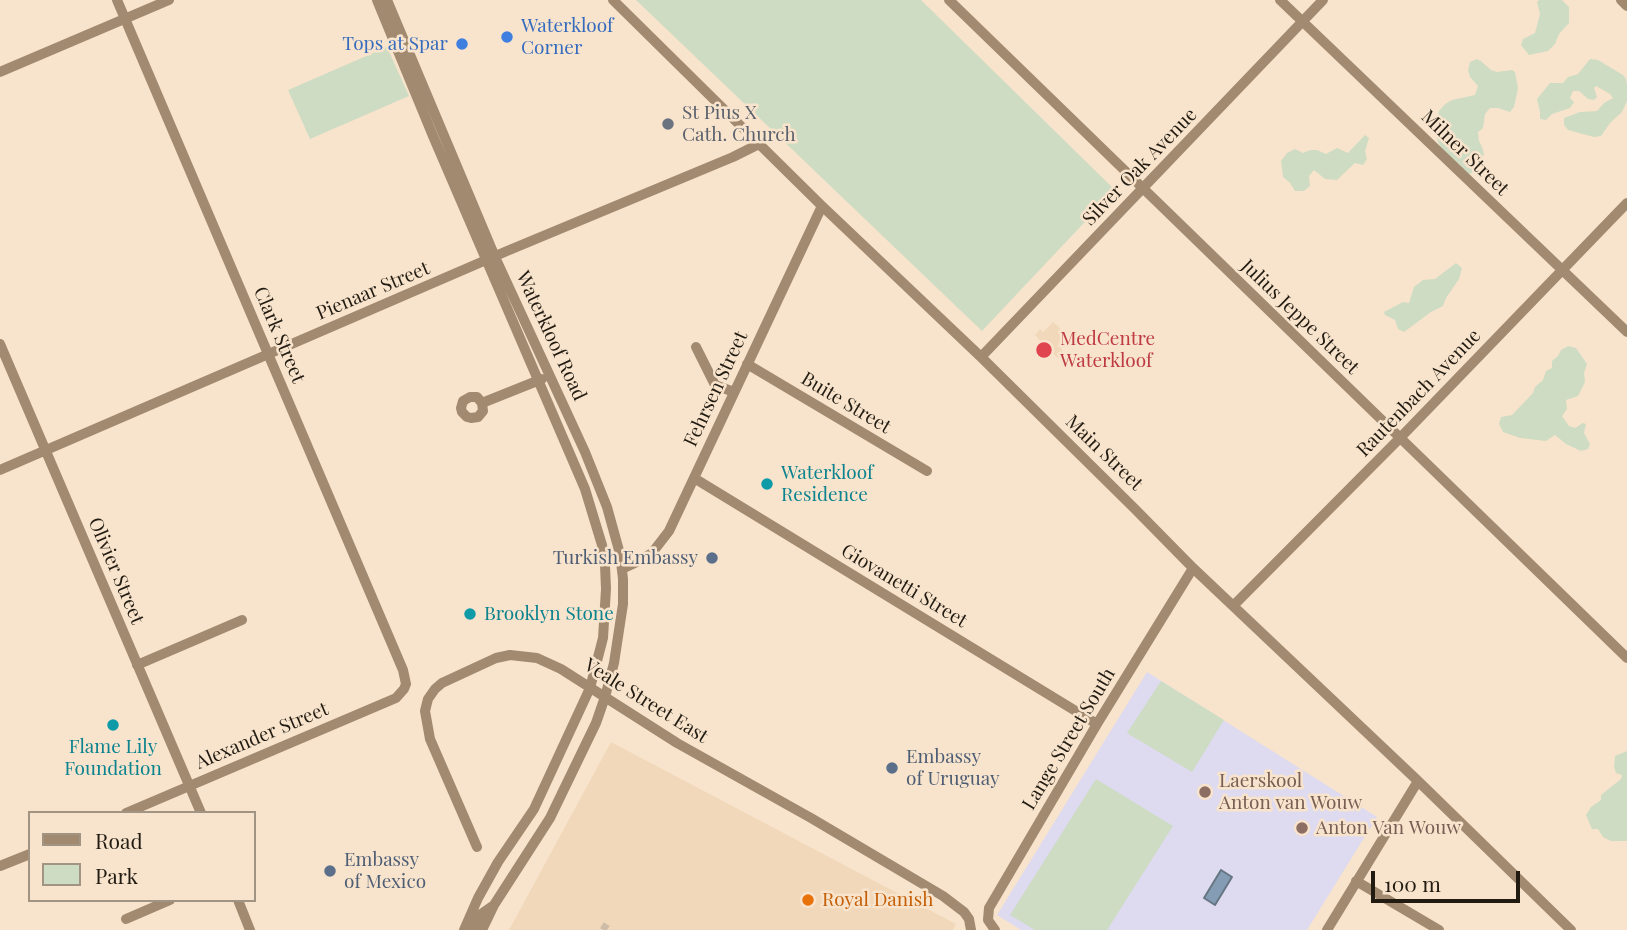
<!DOCTYPE html>
<style>
body{margin:0}
#map{position:relative;width:1627px;height:930px;overflow:hidden;background:#f8e4cc;font-family:"Playfair Display",serif}
canvas{display:block}
.legend{position:absolute;left:28px;top:811px;width:228px;height:91px;box-sizing:border-box;background:#f8e4cc;border:2px solid #a29482;margin:0;padding:9px 12px;list-style:none;font-size:21px;color:#221b12}
.legend li{display:flex;align-items:center;gap:14px;height:35px}
.legend b{width:35px;border:2px solid #a29482}
.scale{position:absolute;left:1371px;top:871px;width:149px;height:32px;box-sizing:border-box;border:4px solid #221b12;border-top:0;padding-left:9px;font-size:21px;line-height:24px;white-space:nowrap;color:#221b12;-webkit-text-stroke:5px #f8e4cc;paint-order:stroke}
</style>
<div id="map">
<canvas width="1627" height="930"></canvas>
<ul class="legend">
<li><b style="height:9px;background:#a28a70"></b>Road</li>
<li><b style="height:19px;background:#cedcc3"></b>Park</li>
</ul>
<div class="scale">100 m</div>
</div>
<script>
const ctx = document.querySelector('canvas').getContext('2d');
ctx.lineJoin = 'round';
function paint(path, color) {
  ctx.fillStyle = color;
  ctx.fill(path, 'evenodd');
}
function shape(rows) {
  const path = new Path2D();
  for (const r of rows) {
    path.moveTo(r[0], r[1]);
    for (let i = 2; i < r.length; i += 2) path.lineTo(r[i], r[i + 1]);
  }
  return path;
}
function strokePath(path, color, width, dash) {
  ctx.strokeStyle = color;
  ctx.lineWidth = width;
  ctx.lineCap = dash ? 'butt' : 'round';
  ctx.setLineDash(dash || []);
  ctx.stroke(path);
}
function drawText(font, color, halo, rows, align = 'center') {
  ctx.font = font + ' "Playfair Display",serif';
  ctx.lineWidth = 5;
  ctx.setLineDash([]);
  ctx.textBaseline = 'middle';
  ctx.strokeStyle = halo;
  ctx.fillStyle = color;
  for (const [text, x, y, turn = 0] of rows) {
    ctx.save();
    ctx.translate(x, y);
    ctx.rotate((+turn || 0) * Math.PI / 180);
    ctx.textAlign = isNaN(turn) ? turn : align;
    if (halo) ctx.strokeText(text, 0, 0);
    ctx.fillText(text, 0, 0);
    ctx.restore();
  }
}
paint(shape([
 [1053,322,1061,329,1059,333,1060,334,1064,332,1070,338,1063,346,1061,349,1063,351,1058,358,1052,353,1049,353,1043,347,1043,344,1035,335,1040,329,1043,332],
 [611,742,956,924,953,930,509,930]
]), '#f1d8ba');
paint(shape([
 [1147,672,1377,817,1307,930,1021,930,997,915]
]), '#dedaf0');
paint(shape([
 [636,0,921,0,1115,190,982,331],
 [1539,0,1562,0,1569,7,1569,23,1559,34,1555,44,1548,51,1529,55,1521,45,1523,39,1535,33,1540,14,1537,2],
 [387,47,409,96,310,139,288,90],
 [1477,59,1482,62,1491,70,1497,72,1512,70,1515,72,1518,88,1514,107,1510,112,1498,108,1490,108,1485,114,1483,128,1478,132,1479,141,1482,147,1484,154,1477,170,1469,174,1463,171,1460,165,1442,151,1437,139,1436,128,1439,111,1445,104,1452,100,1475,95,1478,86,1470,77,1468,70,1470,62],
 [1590,59,1598,60,1623,75,1626,79,1627,86,1627,101,1622,112,1610,123,1601,136,1594,137,1568,130,1564,125,1564,118,1580,112,1597,111,1604,103,1613,98,1610,94,1596,86,1594,88,1597,97,1594,100,1588,99,1579,91,1573,91,1570,98,1574,102,1570,108,1552,114,1546,120,1540,119,1540,112,1537,99,1550,83,1563,83,1568,77,1578,74],
 [1365,135,1369,138,1365,151,1367,159,1363,165,1355,163,1337,180,1325,179,1314,170,1309,176,1310,186,1304,191,1295,191,1290,183,1283,177,1281,161,1287,153,1295,149,1303,153,1310,150,1317,150,1326,154,1337,148,1348,153],
 [1456,263,1462,268,1459,279,1446,298,1443,306,1431,312,1404,332,1398,329,1395,320,1385,315,1384,312,1403,302,1409,303,1414,287,1423,280,1435,279],
 [1568,346,1576,348,1587,364,1584,373,1585,382,1578,396,1566,400,1567,409,1562,416,1569,426,1575,428,1583,423,1586,424,1584,433,1590,444,1588,449,1581,451,1566,444,1555,435,1546,441,1520,438,1503,432,1499,424,1501,417,1512,415,1533,393,1535,387,1543,380,1546,371,1552,368,1552,361,1558,356,1561,350],
 [1161,681,1224,720,1192,772,1127,733],
 [1627,751,1627,841,1611,841,1603,837,1598,829,1592,829,1586,815,1591,807,1601,800,1601,795,1621,779,1622,775,1616,773,1614,767,1615,756],
 [1096,779,1173,826,1107,930,1035,930,1010,915]
]), '#cedcc3');
const water = shape([
 [1221,870,1232,877,1215,905,1204,898,1221,870]
]);
paint(water, '#849db4');
strokePath(water, '#677683', 2);
strokePath(shape([
 [603,930,608,922]
]), '#cdbca7', 7, [7, 3.5]);
strokePath(shape([
 [117,0,403,670,406,684,404,689,396,698,126,813],
 [377,0,433,136,585,489,602,545,605,565,606,589,603,638,590,688,534,809,498,862,478,898,464,930],
 [387,0,495,257,585,452,607,507,620,554,623,579,623,604,614,663,605,697,596,723,550,818,494,905,482,930],
 [613,0,822,206,981,357,1135,509,1193,568,1418,781,1571,930],
 [949,0,1627,658],
 [1280,0,1627,332],
 [1621,0,1627,6],
 [0,72,169,0],
 [0,344,201,813],
 [696,347,715,385,734,392],
 [981,357,1323,0],
 [747,364,927,471],
 [482,403,483,411,478,417,471,418,467,417,462,412,461,408,463,401,470,397,477,397,482,403,542,379],
 [0,470,507,251,733,157,759,144],
 [694,478,1097,724],
 [622,569,641,560,652,553,669,531,822,206],
 [1234,605,1400,438,1627,203],
 [137,665,242,620],
 [477,847,430,739,425,711,428,699,435,689,442,683,496,658,510,655,537,658,561,669,677,743,811,818,943,896,964,912,969,919,971,930],
 [0,866,30,854],
 [1356,881,1439,930],
 [238,900,250,930],
 [126,919,170,900],
 [472,930,481,914,494,905],
 [995,930,988,920,989,908,1097,724,1193,568],
 [1327,930,1418,781]
]), '#a28a70', 10);
for (const [x, y, r, color] of [
 [507,37,7,"#3f7fe0"],
 [462,44,7,"#3f7fe0"],
 [668,124,7,"#6b7280"],
 [1044,350,9,"#e0444e"],
 [767,484,7,"#0f9aa8"],
 [712,558,7,"#5c6f8a"],
 [470,614,7,"#0f9aa8"],
 [113,725,7,"#0f9aa8"],
 [892,768,7,"#5c6f8a"],
 [1205,792,7,"#8d6e63"],
 [1302,828,7,"#8d6e63"],
 [330,871,7,"#5c6f8a"],
 [808,900,7,"#e8710a"]
]) {
  const dot = new Path2D();
  dot.arc(x, y, r, 0, 2 * Math.PI);
  ctx.fillStyle = color;
  ctx.fill(dot);
  strokePath(dot, '#f8e4cc', 2.5);
}
drawText('19px', '#366cbe', '#f8e4cc', [
 ["Waterkloof",521,26],
 ["Corner",521,48],
 ["Tops at Spar",448,44,"right"]
], 'left');
drawText('19px', '#5b616d', '#f8e4cc', [
 ["St Pius X",682,113],
 ["Cath. Church",682,135]
], 'left');
drawText('19px', '#221b12', '#f8e4cc', [
 ["Milner Street",1465,153,44],
 ["Silver Oak Avenue",1140,167,-46],
 ["Pienaar Street",373,291,-23],
 ["Julius Jeppe Street",1300,317,44],
 ["Clark Street",279,335,67],
 ["Waterkloof Road",551,336,65],
 ["Fehrsen Street",716,389,-65],
 ["Rautenbach Avenue",1419,393,-46],
 ["Buite Street",846,403,31],
 ["Main Street",1104,453,44],
 ["Olivier Street",116,571,67],
 ["Giovanetti Street",904,586,31],
 ["Veale Street East",646,701,32],
 ["Alexander Street",262,736,-23],
 ["Lange Street South",1069,739,-59]
]);
drawText('19px', '#be3a42', '#f8e4cc', [
 ["MedCentre",1060,339],
 ["Waterkloof",1060,361]
], 'left');
drawText('19px', '#0d838f', '#f8e4cc', [
 ["Waterkloof",781,473],
 ["Residence",781,495],
 ["Brooklyn Stone",484,614],
 ["Flame Lily",113,747,"center"],
 ["Foundation",113,769,"center"]
], 'left');
drawText('19px', '#4e5e75', '#f8e4cc', [
 ["Turkish Embassy",698,558,"right"],
 ["Embassy",906,757],
 ["of Uruguay",906,779],
 ["Embassy",344,860],
 ["of Mexico",344,882]
], 'left');
drawText('19px', '#785e54', '#f8e4cc', [
 ["Laerskool",1219,781],
 ["Anton van Wouw",1219,803],
 ["Anton Van Wouw",1316,828]
], 'left');
drawText('19px', '#c56008', '#f8e4cc', [
 ["Royal Danish",822,900]
], 'left');
</script>
